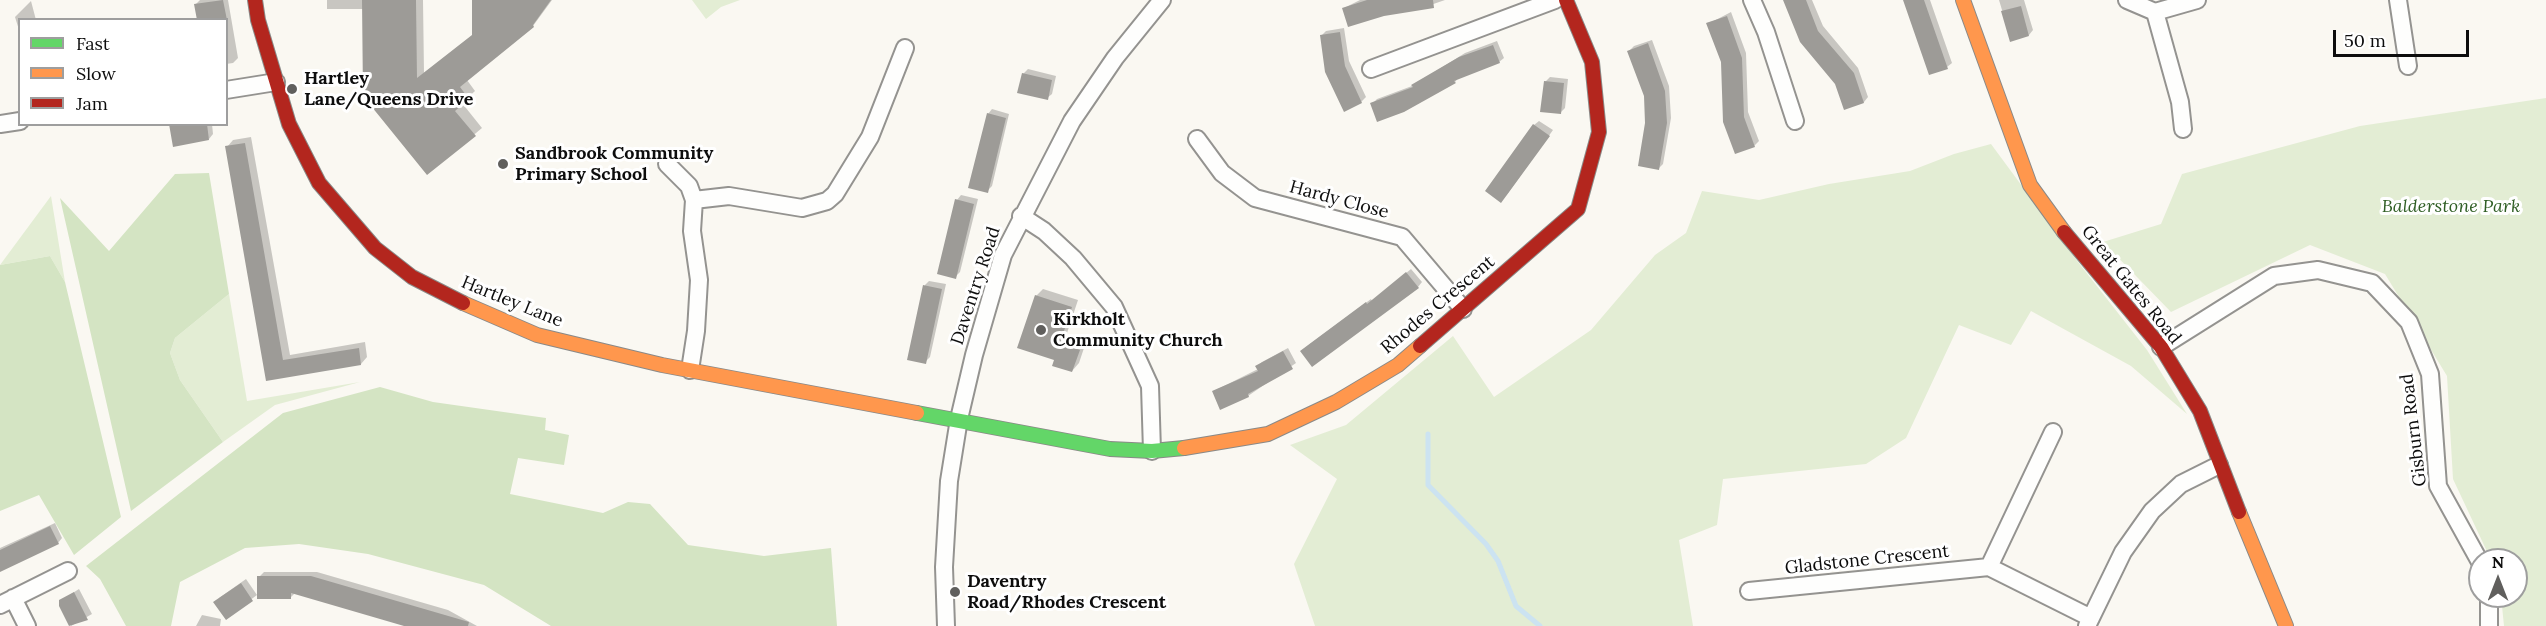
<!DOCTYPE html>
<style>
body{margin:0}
#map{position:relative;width:2546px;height:626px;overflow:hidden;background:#faf8f2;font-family:Lora,serif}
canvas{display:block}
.legend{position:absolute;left:18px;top:18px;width:210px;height:108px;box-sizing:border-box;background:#fff;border:2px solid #9e9e9e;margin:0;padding:8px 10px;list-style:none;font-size:18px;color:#0d0d0d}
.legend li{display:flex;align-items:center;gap:12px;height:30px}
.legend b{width:30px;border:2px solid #9e9e9e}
.north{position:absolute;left:2468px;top:548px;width:60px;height:60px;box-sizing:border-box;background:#fff;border:2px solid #9e9e9e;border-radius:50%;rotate:0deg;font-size:16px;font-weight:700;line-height:24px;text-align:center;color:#0d0d0d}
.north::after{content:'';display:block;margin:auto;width:21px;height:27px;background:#605f5d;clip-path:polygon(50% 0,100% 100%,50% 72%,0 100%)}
.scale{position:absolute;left:2333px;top:30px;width:136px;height:27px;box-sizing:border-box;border:3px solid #0d0d0d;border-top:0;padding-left:8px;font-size:18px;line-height:21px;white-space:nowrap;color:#0d0d0d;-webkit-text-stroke:4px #fff;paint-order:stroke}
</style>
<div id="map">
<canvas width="2546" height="626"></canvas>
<ul class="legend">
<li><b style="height:8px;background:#63d668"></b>Fast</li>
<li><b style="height:8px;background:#ff974d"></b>Slow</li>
<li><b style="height:8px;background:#b3261e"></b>Jam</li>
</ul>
<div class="north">N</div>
<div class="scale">50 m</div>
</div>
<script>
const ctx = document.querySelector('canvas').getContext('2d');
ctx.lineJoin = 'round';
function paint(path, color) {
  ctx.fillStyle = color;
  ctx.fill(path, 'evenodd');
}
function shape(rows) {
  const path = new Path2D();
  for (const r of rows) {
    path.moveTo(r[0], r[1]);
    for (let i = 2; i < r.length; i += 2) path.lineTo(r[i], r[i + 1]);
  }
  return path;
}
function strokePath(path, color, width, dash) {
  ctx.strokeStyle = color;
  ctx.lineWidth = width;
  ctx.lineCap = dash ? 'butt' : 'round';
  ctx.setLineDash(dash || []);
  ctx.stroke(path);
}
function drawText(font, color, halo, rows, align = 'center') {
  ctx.font = font + ' Lora,serif';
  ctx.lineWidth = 6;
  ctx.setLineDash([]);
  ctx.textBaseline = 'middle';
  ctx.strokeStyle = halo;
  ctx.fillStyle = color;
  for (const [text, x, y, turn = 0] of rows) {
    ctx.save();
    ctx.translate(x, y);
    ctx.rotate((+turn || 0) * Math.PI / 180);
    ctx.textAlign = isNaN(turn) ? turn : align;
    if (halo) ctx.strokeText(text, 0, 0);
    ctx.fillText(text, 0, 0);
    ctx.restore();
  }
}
paint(shape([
 [692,0,740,0,721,7,706,19],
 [2546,98,2546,626,2504,626,2501,596,2516,596,2516,560,2491,560,2453,479,2447,376,2385,274,2310,245,2171,312,2103,242,2161,224,2182,174,2360,126],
 [1991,144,2078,262,2147,350,2187,414,2131,366,2031,311,2011,345,1959,325,1906,438,1866,464,1723,479,1717,525,1679,540,1693,626,1315,626,1294,564,1337,479,1290,445,1346,425,1453,336,1494,397,1591,330,1655,255,1686,233,1702,191,1759,200,1829,184,1910,171,1954,154],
 [51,196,65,282,50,256,0,265],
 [229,294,247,401,360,382,275,405,223,442,180,380,170,353,175,338]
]), '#e3edd4');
paint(shape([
 [209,173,229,294,175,338,170,353,180,380,223,442,131,511,60,198,109,251,175,174],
 [50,256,65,282,121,517,74,555,39,495,0,511,0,265],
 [380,387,433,402,546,418,545,430,569,435,564,465,518,458,510,494,603,513,628,502,650,504,688,545,764,556,831,548,837,626,551,626,484,585,368,554,299,544,245,548,180,582,171,626,126,626,100,579,86,566,283,413]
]), '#d4e4c3');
paint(shape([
 [200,0,228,0,238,58,233,63,226,64,226,20,196,4],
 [327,0,423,0,424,73,474,34,474,0,552,0,533,26,467,80,475,91,462,103,482,128,428,173,364,9,327,9],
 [1360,0,1445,0,1419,9,1344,8],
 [1785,0,1812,0,1823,26,1858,68,1868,97,1864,102,1845,108,1837,84],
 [1905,0,1930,0,1952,63,1947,67,1930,73],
 [1999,0,2024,0,2033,30,2029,35,2011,40],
 [31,1,36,20,20,20,20,33,15,17],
 [1731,12,1746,53,1748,112,1759,141,1754,146,1708,24],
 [1344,28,1349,61,1366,97,1361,102,1322,35,1326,31],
 [1652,40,1669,86,1671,118,1663,164,1659,168,1647,123,1646,96,1629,51,1634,46],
 [1497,41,1504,58,1499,62,1459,77,1455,82,1372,104,1377,99,1412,86,1465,53],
 [1028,69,1056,76,1052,94,1047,98,1023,74],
 [1550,77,1568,79,1565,108,1560,113,1545,82],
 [992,109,1009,114,992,186,987,191,988,114],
 [1539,121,1553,130,1506,196,1534,125],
 [171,124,212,124,213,134,209,139],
 [251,137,290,355,365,342,367,357,361,364,268,379,227,147,233,140],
 [961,195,978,199,960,272,955,277,957,200],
 [1411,269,1422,282,1418,287,1306,347,1371,299,1372,301],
 [929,281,946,284,930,357,925,362,925,285],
 [1043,289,1078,300,1066,336,1086,342,1079,363,1072,371,1056,359,1036,296],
 [1288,348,1296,363,1248,396,1214,391,1258,369,1257,366,1262,362],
 [55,523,62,538,58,543,0,570,0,548],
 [264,572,317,572,448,610,477,626,409,626,295,593,290,598,259,577],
 [246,579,257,595,226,618,219,598],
 [79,589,92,614,71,626,60,601],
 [202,615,221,619,220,626,196,626]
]), '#0003');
strokePath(shape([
 [1428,434,1428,485,1486,544,1498,561,1516,606,1540,626]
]), '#cce3f1', 5);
paint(shape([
 [223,0,227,20,197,20,194,4],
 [362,0,416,0,417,78,472,35,472,0,551,0,533,25,534,27,460,87,469,99,455,111,476,136,427,175,363,96],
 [1367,0,1433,0,1434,8,1384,16,1348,27,1342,8],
 [1783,0,1806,0,1818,31,1854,73,1864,103,1844,110,1835,84,1800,42],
 [1903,0,1924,0,1948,69,1929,75],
 [2021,6,2029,36,2010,42,2001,11],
 [1727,16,1742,58,1744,117,1755,147,1735,154,1723,122,1721,62,1706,23],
 [1340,32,1345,66,1362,103,1344,112,1325,72,1320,35],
 [1648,43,1665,91,1667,123,1659,170,1638,166,1645,123,1644,96,1627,51],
 [1493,45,1500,63,1454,81,1456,83,1404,112,1377,122,1370,103,1413,87,1411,85,1459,57],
 [1022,73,1052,80,1048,100,1017,93],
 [1544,81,1564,83,1561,114,1540,112],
 [987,113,1006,118,988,193,968,188],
 [169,124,207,124,209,140,173,147],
 [1533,124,1550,136,1501,203,1485,191],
 [245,143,283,360,359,348,361,365,266,381,225,146],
 [955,199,974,204,956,279,937,274],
 [1406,272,1419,288,1312,367,1300,351,1366,302,1367,304],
 [923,285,942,289,926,364,907,360],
 [1035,295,1072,307,1060,343,1080,350,1072,372,1052,366,1054,360,1017,348],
 [1283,351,1293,369,1248,394,1249,397,1220,410,1212,391,1258,371,1255,366],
 [50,526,59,544,0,572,0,550],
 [257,576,311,576,469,622,468,626,404,626,291,593,291,599,257,599],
 [241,583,253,601,226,620,213,602],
 [74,592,88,620,69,626,59,606,59,600]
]), '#9d9b97');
const street = shape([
 [1752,0,1766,32,1795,121],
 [2127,0,2155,12,2197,0],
 [2398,0,2408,66],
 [2155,12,2180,102,2183,129],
 [1371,69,1555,0],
 [226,90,276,82],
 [0,124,20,121],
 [1197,139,1222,173,1255,198,1402,237,1463,309],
 [667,164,689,186,694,200,692,231,699,280,696,331,690,370],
 [694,200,729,196,802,208,827,201,835,194,870,137,905,48],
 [1021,216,1044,231,1073,258,1114,307,1150,386,1152,451],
 [2161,347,2274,276,2318,270,2372,283,2409,322,2430,374,2438,486,2480,562],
 [1989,567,2091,618],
 [1749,591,1989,567,2053,432],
 [2489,596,2489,626],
 [13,598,27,626],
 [0,605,68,571],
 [946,626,944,567,949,481,959,419,974,355,1003,255,1072,121,1115,58,1162,0],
 [2087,626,2123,552,2152,511,2181,484,2219,465]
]);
const fast = shape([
 [917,413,1110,449,1152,451,1184,448]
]);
const slow = shape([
 [1963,0,2030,185,2064,232],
 [463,303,537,335,662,365,917,413],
 [1184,448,1268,434,1336,402,1398,365,1420,346],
 [2239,512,2286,626]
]);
const jam = shape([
 [255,0,258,20,289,124,319,183,375,248,412,277,463,303],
 [2064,232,2161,347,2200,411,2239,512],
 [1420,346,1578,209,1599,132,1592,62,1566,0]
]);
strokePath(street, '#949390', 20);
strokePath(fast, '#8a8987', 16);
strokePath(slow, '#8a8987', 16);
strokePath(jam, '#8a8987', 16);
strokePath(street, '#fefefd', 16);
strokePath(fast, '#63d668', 14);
strokePath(slow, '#ff974d', 14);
strokePath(jam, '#b3261e', 14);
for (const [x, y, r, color] of [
 [292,89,6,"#605f5d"],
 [503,164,6,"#605f5d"],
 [1041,330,6,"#605f5d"],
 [955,592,6,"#605f5d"]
]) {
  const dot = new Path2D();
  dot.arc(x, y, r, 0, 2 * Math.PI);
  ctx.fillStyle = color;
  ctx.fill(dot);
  strokePath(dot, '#fff', 2);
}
drawText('bold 18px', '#0d0d0d', '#fff', [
 ["Hartley",304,79],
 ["Lane/Queens Drive",304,100],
 ["Sandbrook Community",515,154],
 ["Primary School",515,175],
 ["Kirkholt",1053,320],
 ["Community Church",1053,341],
 ["Daventry",967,582],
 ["Road/Rhodes Crescent",967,603]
], 'left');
drawText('18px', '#0d0d0d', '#fff', [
 ["Hardy Close",1339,200,15],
 ["Great Gates Road",2131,285,51],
 ["Daventry Road",976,286,-72],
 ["Hartley Lane",512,302,22],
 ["Rhodes Crescent",1438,305,-40],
 ["Gisburn Road",2414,430,-97],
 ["Gladstone Crescent",1867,560,-6]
]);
drawText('italic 18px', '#2f5e24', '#fff', [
 ["Balderstone Park",2451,207]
]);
</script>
